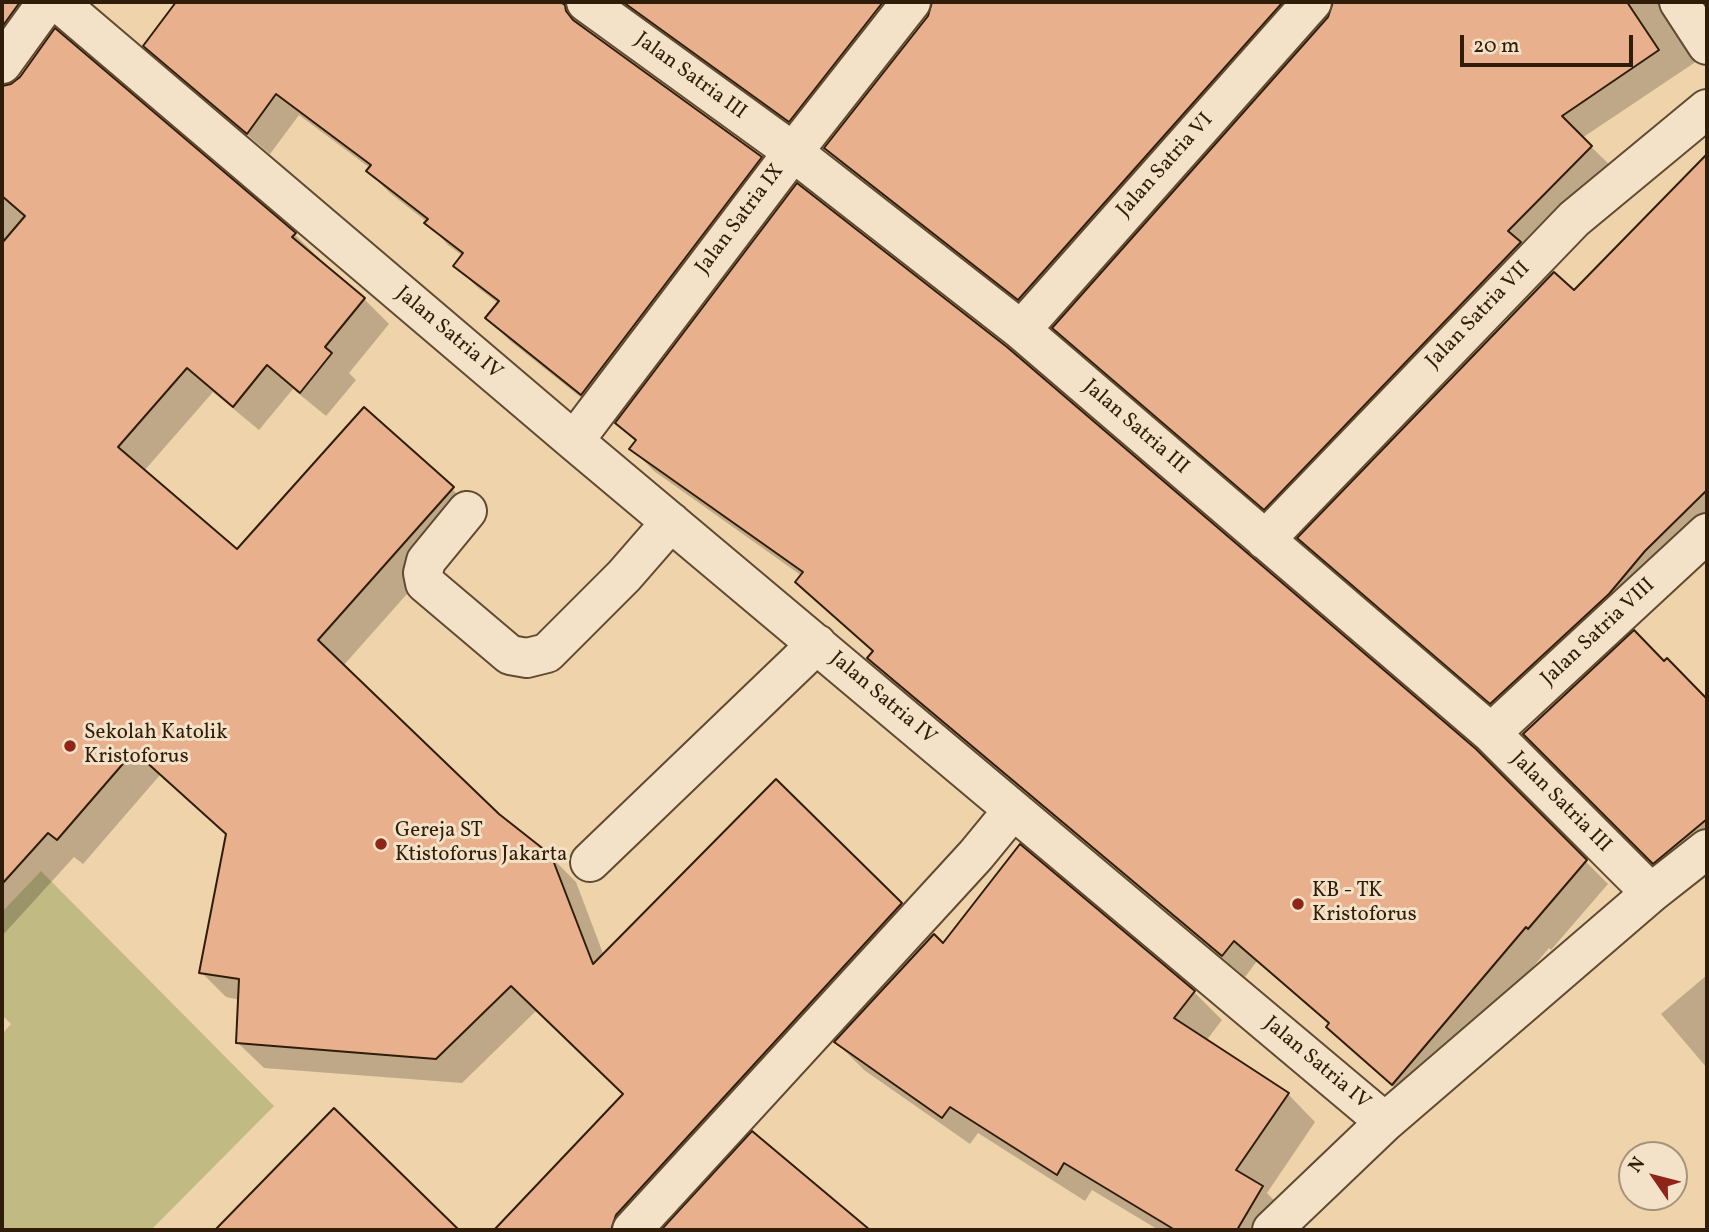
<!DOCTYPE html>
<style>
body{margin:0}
#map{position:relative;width:1709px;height:1232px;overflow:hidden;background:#eed3ab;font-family:Vollkorn,serif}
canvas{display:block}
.frame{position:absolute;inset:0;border:4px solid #301d09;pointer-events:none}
.north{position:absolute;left:1618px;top:1141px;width:70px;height:70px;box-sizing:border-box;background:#f4e2c8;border:2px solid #a6937c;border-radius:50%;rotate:305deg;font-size:19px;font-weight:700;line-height:28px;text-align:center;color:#301d09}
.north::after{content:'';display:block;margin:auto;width:24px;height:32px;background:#8f2418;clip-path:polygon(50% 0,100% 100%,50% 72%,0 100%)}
.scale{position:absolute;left:1460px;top:35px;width:173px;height:32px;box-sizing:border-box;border:4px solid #301d09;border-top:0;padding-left:9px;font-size:21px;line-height:24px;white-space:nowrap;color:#301d09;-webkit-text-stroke:5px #f4e2c8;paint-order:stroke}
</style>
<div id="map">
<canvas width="1709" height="1232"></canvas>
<div class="frame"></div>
<div class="north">N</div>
<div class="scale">20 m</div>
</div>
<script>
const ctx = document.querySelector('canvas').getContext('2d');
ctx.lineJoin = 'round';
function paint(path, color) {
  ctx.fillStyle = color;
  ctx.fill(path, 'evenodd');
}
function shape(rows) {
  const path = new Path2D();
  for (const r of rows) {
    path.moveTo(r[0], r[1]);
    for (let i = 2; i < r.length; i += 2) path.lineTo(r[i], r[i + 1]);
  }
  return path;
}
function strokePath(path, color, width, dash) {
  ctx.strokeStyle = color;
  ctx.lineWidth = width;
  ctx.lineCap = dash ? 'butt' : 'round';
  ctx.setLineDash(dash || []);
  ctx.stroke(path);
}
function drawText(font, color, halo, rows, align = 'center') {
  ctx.font = font + ' Vollkorn,serif';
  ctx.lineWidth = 6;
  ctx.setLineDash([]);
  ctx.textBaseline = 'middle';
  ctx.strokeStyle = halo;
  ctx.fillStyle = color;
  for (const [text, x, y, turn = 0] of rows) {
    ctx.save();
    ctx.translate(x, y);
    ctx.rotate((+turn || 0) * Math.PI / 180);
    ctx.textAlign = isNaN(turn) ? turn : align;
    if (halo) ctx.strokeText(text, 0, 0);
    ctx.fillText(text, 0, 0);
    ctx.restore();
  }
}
paint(shape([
 [41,871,274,1106,151,1230,2,1230,2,1034,11,1024,2,1015,2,912]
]), '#c1ba83');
paint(shape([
 [2,2,29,2,5,86,294,234,320,259,318,261,364,299,389,324,349,373,356,380,326,416,293,389,259,430,213,392,144,471,237,552,452,489,478,514,343,666,498,816,550,856,576,882,604,956,776,781,926,929,630,1230,496,1230,625,1094,537,1010,462,1083,264,1068,238,1043,240,1000,226,997,201,972,228,835,160,775,83,864,74,857,2,936],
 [178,2,608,2,585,22,587,32,761,158,783,180,604,416,509,340,488,318,499,304,477,287,455,265,463,256,448,245,427,222,390,193,368,171,370,168,299,115,270,154,167,67,145,45],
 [612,2,1699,2,1697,61,1582,138,1613,168,1287,530,1076,349,1055,328,1330,18,1335,7,1335,2,1328,2,1041,321,848,170,826,148,930,16,934,2,926,3,811,142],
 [1707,156,1707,533,1513,724,1321,560,1300,538,1574,293],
 [617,423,1475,750,1608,884,1551,950,1549,948,1416,1106,1350,1049,1328,1026,1330,1024,1257,961,1245,977,891,680,869,658,874,652,797,582,802,576,654,471,632,449,636,442],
 [1667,661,1707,701,1707,859,1676,885,1525,734],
 [944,946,1194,992,1222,1020,1206,1041,1288,1094,1315,1122,1267,1193,1289,1216,1281,1230,1156,1230,1157,1229,1092,1190,1085,1201,978,1133,970,1144,864,1070,836,1042],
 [1707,975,1707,1068,1661,1014],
 [334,1111,457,1230,217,1230],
 [764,1143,868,1230,690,1230]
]), '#0003');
const building = shape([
 [2,2,20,2,2,27,2,2],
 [176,2,560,2,565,5,566,11,573,20,762,157,581,395,485,318,499,301,453,266,463,253,424,223,428,219,366,171,371,165,276,94,247,134,143,46,176,2],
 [623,2,883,2,789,122,623,2],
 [932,2,1283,2,1018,300,824,148,928,16,932,2],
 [1333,2,1627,2,1659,50,1562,116,1592,146,1508,231,1521,242,1264,510,1052,328,1328,17,1333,2],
 [55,28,296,233,292,237,365,298,325,347,332,353,300,393,267,365,233,407,187,368,118,447,237,549,364,407,454,487,318,640,499,814,551,855,593,964,776,779,902,903,616,1215,611,1230,494,1230,623,1094,511,986,436,1059,236,1043,239,979,199,973,226,834,134,751,57,840,48,833,2,884,2,243,25,216,2,196,2,86,11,84,20,77,55,28],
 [1707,154,1707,490,1645,551,1609,594,1490,704,1297,538,1554,272,1574,290,1707,154],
 [797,183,1007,347,1476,749,1587,860,1528,929,1526,927,1392,1085,1326,1027,1329,1023,1234,941,1222,956,867,658,873,651,795,582,803,572,629,449,636,440,615,423,797,183],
 [1634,630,1664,661,1667,658,1707,699,1707,819,1653,864,1523,734,1634,630],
 [1020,844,1195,991,1174,1018,1289,1093,1236,1170,1263,1186,1237,1230,1175,1230,1064,1163,1057,1175,950,1107,942,1118,834,1042,934,934,943,943,1020,844],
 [334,1108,459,1230,215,1230,334,1108],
 [752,1131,870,1230,661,1230,752,1131]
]);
paint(building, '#e8b08c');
strokePath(building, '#301d09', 2);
const minor = shape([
 [58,2,574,441,1385,1122],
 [586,2,793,152,1021,330,1491,733,1651,893],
 [1679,2,1707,45],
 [2,64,47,2],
 [1021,330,1312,2],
 [574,441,793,152,911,2],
 [467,511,426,561,423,573,425,583,510,655,527,658,547,653,624,576,671,522],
 [1265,540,1574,219,1707,109],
 [1491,733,1707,533],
 [590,862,817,644],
 [632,1230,976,855,1013,810],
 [1272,1230,1385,1122,1651,893,1707,849]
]);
strokePath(minor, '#604a32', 42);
strokePath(minor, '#f4e2c8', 38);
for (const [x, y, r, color] of [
 [70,746,7,"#8f2418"],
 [381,844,7,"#8f2418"],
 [1298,904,7,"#8f2418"]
]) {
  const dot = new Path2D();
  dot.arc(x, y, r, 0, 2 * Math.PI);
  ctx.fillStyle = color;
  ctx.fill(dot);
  strokePath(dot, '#f4e2c8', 2.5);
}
drawText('21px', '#301d09', '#f4e2c8', [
 ["Jalan Satria III",690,77,36],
 ["Jalan Satria VI",1166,166,-48],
 ["Jalan Satria IX",741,220,-53],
 ["Jalan Satria VII",1479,316,-46],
 ["Jalan Satria IV",448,334,40],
 ["Jalan Satria III",1135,428,41],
 ["Jalan Satria VIII",1599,633,-43],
 ["Jalan Satria IV",882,699,40],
 ["Jalan Satria III",1560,803,45],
 ["Jalan Satria IV",1316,1064,40]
]);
drawText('21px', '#301d09', '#f4e2c8', [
 ["Sekolah Katolik",84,734],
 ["Kristoforus",84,758],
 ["Gereja ST",395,832],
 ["Ktistoforus Jakarta",395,856],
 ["KB - TK",1312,892],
 ["Kristoforus",1312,916]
], 'left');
</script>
